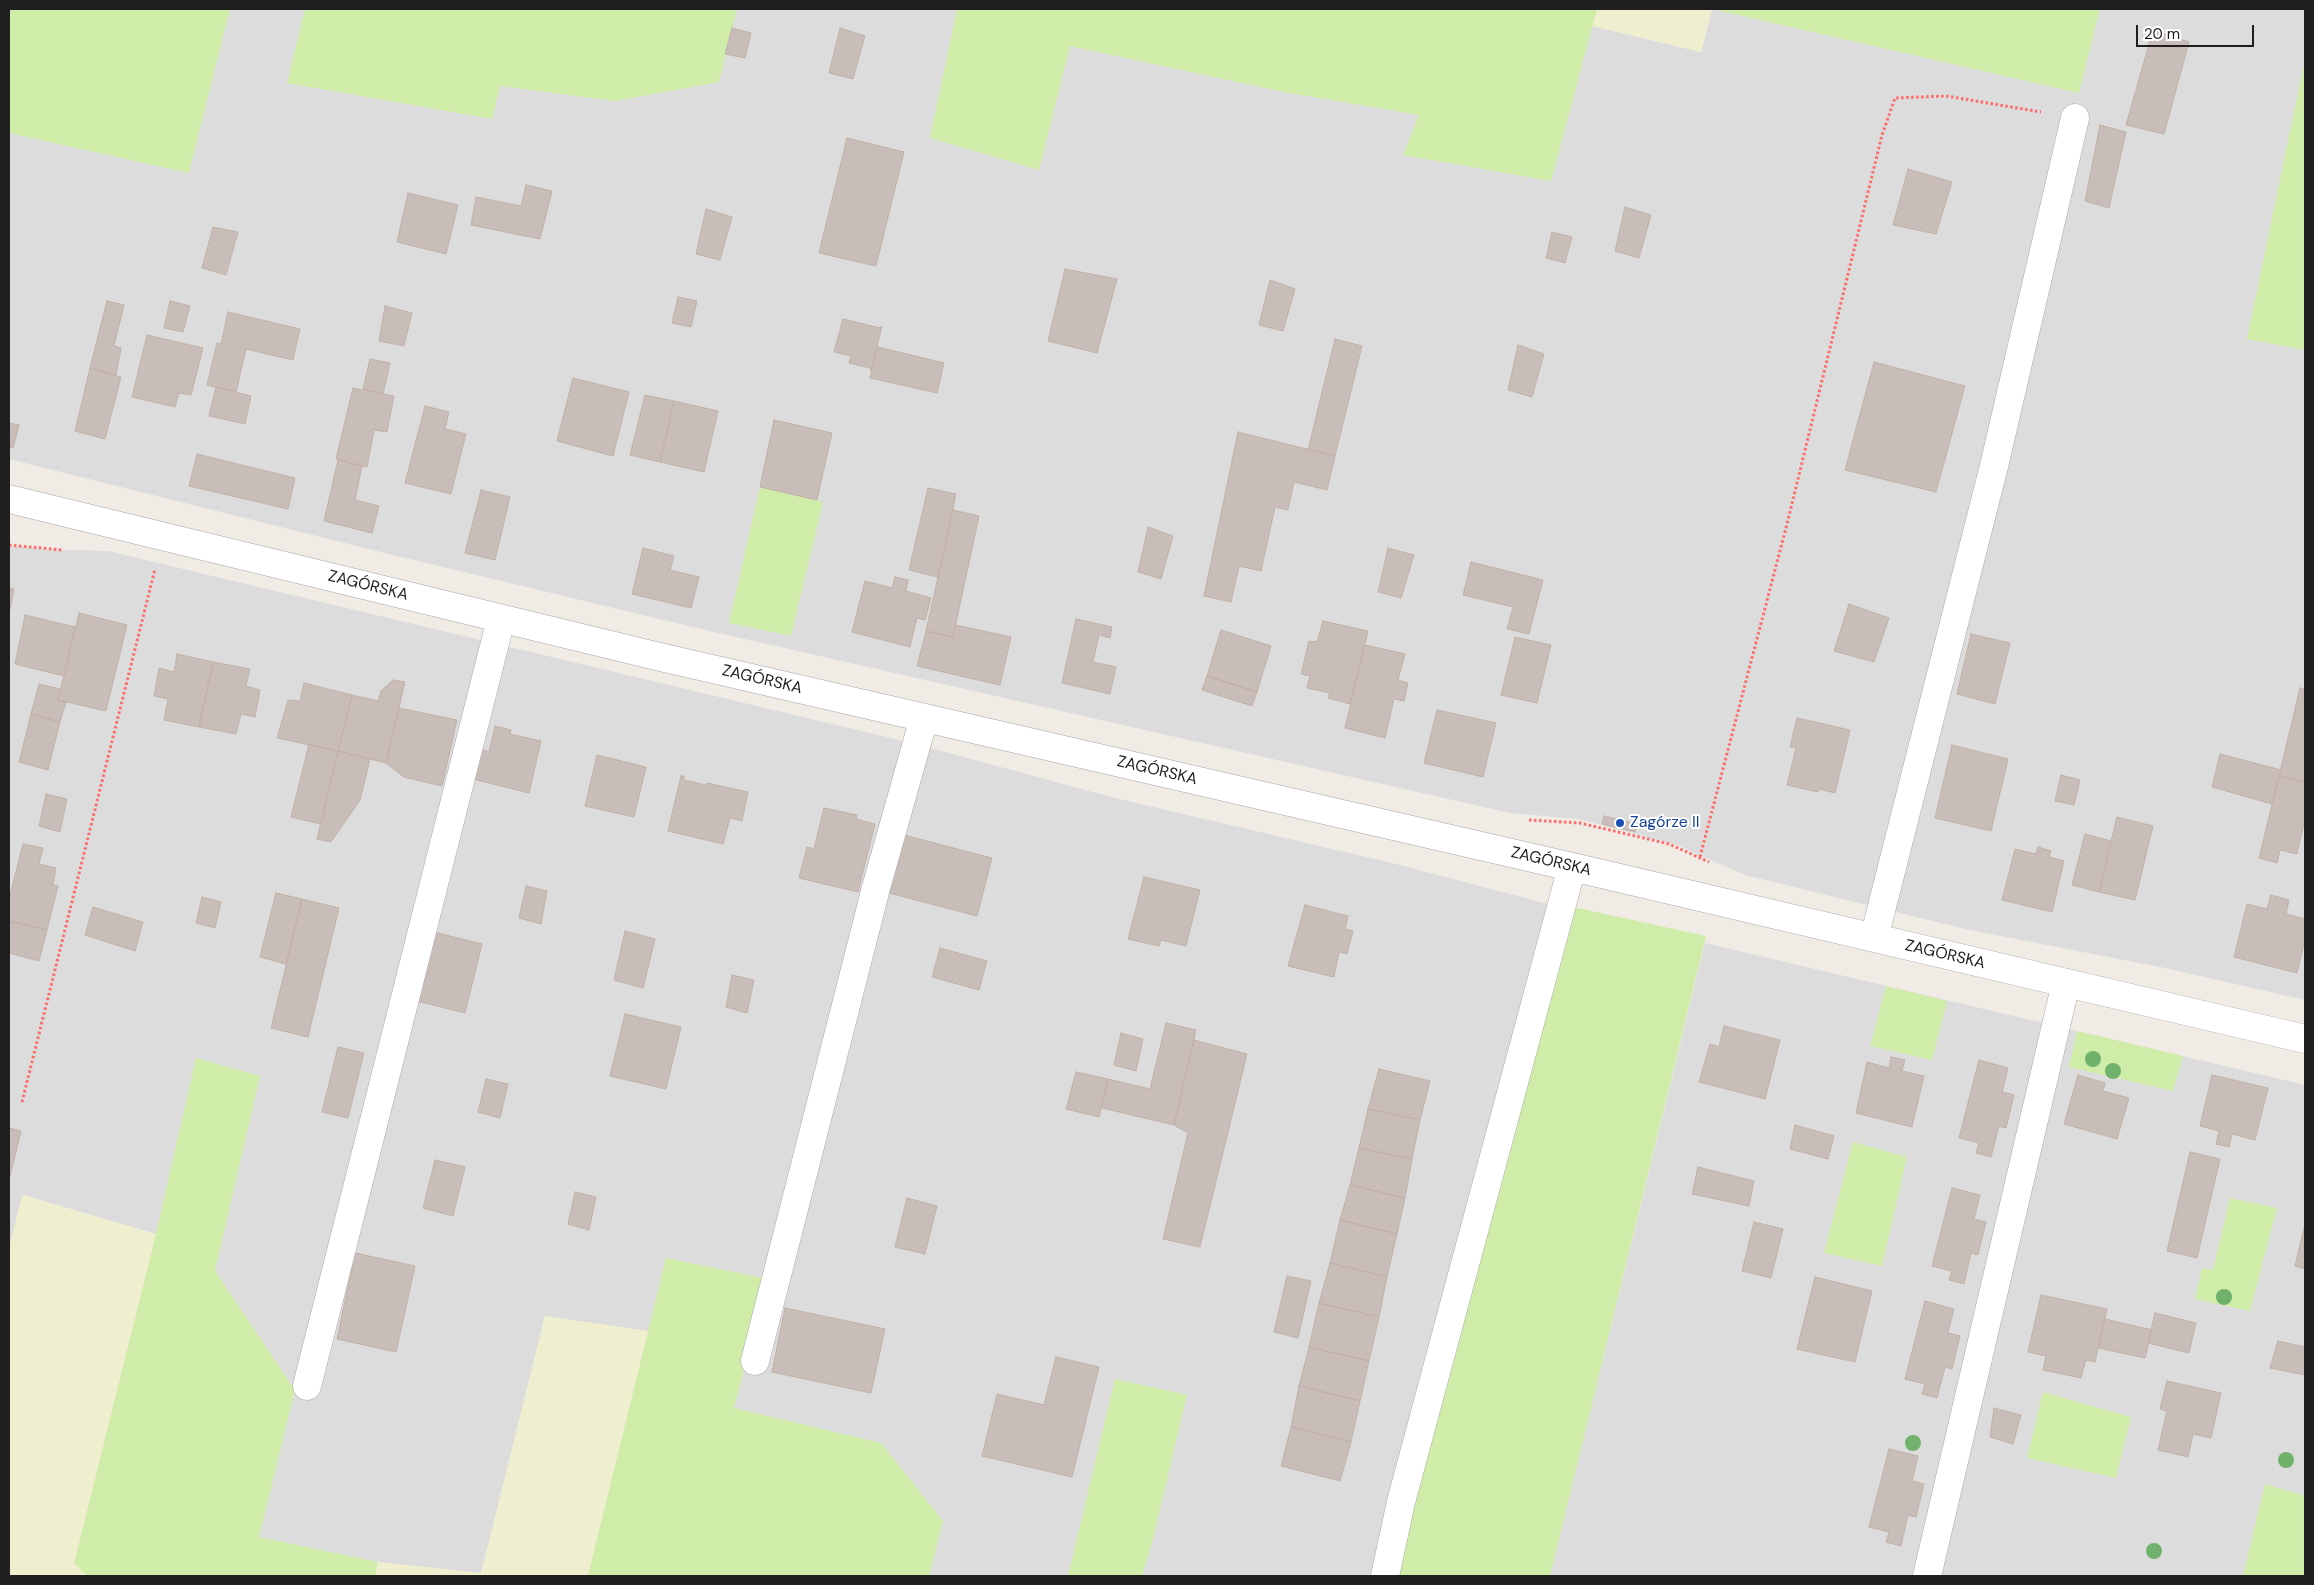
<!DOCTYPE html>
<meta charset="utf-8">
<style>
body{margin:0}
#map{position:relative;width:2314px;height:1585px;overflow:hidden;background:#f0ebe5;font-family:"DM Sans",sans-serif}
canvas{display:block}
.frame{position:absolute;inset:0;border:10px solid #1f1f1f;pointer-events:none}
.scale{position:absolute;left:2136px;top:25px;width:118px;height:22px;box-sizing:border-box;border:2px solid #1f1f1f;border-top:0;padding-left:6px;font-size:15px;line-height:18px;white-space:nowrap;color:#1f1f1f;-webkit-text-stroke:4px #fff;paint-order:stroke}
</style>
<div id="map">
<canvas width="2314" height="1585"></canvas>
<div class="frame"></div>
<div class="scale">20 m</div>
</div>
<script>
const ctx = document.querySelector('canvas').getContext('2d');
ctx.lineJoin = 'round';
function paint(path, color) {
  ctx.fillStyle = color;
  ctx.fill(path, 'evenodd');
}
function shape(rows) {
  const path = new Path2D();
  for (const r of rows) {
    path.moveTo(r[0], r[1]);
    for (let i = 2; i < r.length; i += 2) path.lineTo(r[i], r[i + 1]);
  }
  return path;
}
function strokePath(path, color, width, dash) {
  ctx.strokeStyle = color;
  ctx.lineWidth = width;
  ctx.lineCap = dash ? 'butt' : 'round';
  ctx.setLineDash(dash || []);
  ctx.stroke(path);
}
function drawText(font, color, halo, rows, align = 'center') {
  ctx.font = font + ' "DM Sans",sans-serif';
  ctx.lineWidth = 4;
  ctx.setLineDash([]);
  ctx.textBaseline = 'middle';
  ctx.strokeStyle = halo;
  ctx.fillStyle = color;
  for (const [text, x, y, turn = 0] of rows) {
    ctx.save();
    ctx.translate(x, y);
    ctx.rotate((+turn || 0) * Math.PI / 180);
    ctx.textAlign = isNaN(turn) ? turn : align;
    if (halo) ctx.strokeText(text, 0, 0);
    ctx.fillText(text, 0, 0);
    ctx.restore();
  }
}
paint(shape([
 [230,9,305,9,287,83,492,119,500,86,615,101,719,82,737,9,957,9,930,137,1039,170,1070,46,1284,92,1419,115,1404,155,1551,181,1592,26,1701,52,1712,9,2078,92,2100,9,2305,9,2305,59,2247,339,2305,350,2305,1000,2165,968,1965,929,1745,875,1677,845,1578,819,1510,813,701,629,389,554,9,459,9,133,189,172],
 [9,545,43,549,108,551,916,744,1115,798,1396,864,1548,904,1386,1504,1385,1576,1142,1576,1152,1543,1115,1379,1068,1576,929,1576,943,1521,881,1443,734,1408,666,1258,648,1331,545,1317,481,1574,378,1562,259,1537,295,1390,215,1271,260,1077,196,1059,156,1234,23,1195,9,1249],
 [1705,943,2305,1085,2305,1496,2265,1485,2243,1576,1550,1576]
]), '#dddcdc');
paint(shape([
 [1597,9,1712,9,1701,52,1592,26],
 [22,1195,156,1234,74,1563,87,1576,9,1576,9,1249],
 [545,1316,648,1331,588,1576,375,1576,378,1562,481,1573]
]), '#efefd0');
paint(shape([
 [9,9,230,9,189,173,9,133],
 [305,9,737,9,719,82,615,101,500,86,492,119,287,83],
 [957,9,1597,9,1551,181,1403,155,1419,115,1284,92,1070,46,1039,170,930,138],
 [1712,9,2100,9,2079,93],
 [2305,59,2305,350,2247,339],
 [760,487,823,502,791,636,729,623],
 [1573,907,1706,936,1550,1576,1385,1576],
 [1886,986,1947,1001,1932,1060,1870,1046],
 [2077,1031,2183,1056,2173,1091,2069,1067],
 [196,1058,260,1076,215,1271,295,1390,259,1537,378,1562,375,1576,87,1576,74,1563,156,1234],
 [1853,1142,1907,1157,1882,1266,1824,1253],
 [2230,1198,2277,1208,2250,1311,2195,1299,2202,1268,2213,1270],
 [666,1258,768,1279,734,1408,881,1443,943,1521,929,1576,588,1576],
 [1115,1379,1187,1395,1152,1543,1142,1576,1068,1576],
 [2043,1392,2131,1417,2116,1478,2027,1458],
 [2265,1484,2305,1496,2305,1576,2243,1576]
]), '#d0eca9');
const building = shape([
 [732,28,751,33,745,58,725,54,732,28],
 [840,28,865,36,853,79,829,73,840,28],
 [2153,30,2189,42,2164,134,2126,125,2153,30],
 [2100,125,2126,132,2109,208,2085,201,2100,125],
 [847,138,904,152,876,266,819,253,847,138],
 [1908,169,1952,182,1936,234,1893,225,1908,169],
 [526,185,552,191,540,239,471,225,476,197,521,206,526,185],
 [408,193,458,205,446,254,397,242,408,193],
 [1625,207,1651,215,1639,258,1615,251,1625,207],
 [706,209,732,217,720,260,696,254,706,209],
 [213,227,238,232,226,275,202,268,213,227],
 [1552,232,1572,237,1565,263,1546,258,1552,232],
 [1065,269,1117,279,1097,353,1048,341,1065,269],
 [1270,280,1295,289,1283,331,1259,325,1270,280],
 [678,297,697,301,691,327,672,323,678,297],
 [107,301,124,305,114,346,121,348,116,375,90,368,107,301],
 [170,301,190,306,183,332,164,328,170,301],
 [385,306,412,313,404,346,379,341,385,306],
 [228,312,300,329,293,360,246,349,236,392,207,385,217,343,221,344,228,312],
 [843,319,880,328,882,326,871,371,870,368,849,363,851,356,834,352,843,319],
 [147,335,203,348,191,395,179,393,175,407,132,397,147,335],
 [1335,339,1362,346,1335,456,1308,450,1335,339],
 [1518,345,1544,354,1532,397,1508,390,1518,345],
 [878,347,944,363,937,393,870,378,878,347],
 [370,359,390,363,383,394,363,389,370,359],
 [1874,362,1965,386,1936,492,1845,470,1874,362],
 [90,368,121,377,105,439,75,431,90,368],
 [573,378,629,392,613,456,557,441,573,378],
 [216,387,251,396,245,424,209,416,216,387],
 [353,388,394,396,387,432,374,430,367,467,336,459,353,388],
 [645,395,674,401,660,462,630,455,645,395],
 [674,401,718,411,704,472,660,462,674,401],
 [425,406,449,412,445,429,466,434,451,494,405,483,425,406],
 [774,420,832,433,817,500,760,487,774,420],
 [9,423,19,425,13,448,9,447,9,423],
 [1238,432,1335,456,1327,490,1294,482,1288,510,1275,507,1261,571,1239,566,1231,602,1204,596,1238,432],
 [197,454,295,478,288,509,189,486,197,454],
 [338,460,362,466,355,500,379,506,372,533,324,521,338,460],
 [928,488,956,494,938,577,909,570,928,488],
 [481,490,510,497,495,560,465,553,481,490],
 [953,510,979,516,953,637,926,631,953,510],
 [1148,527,1173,536,1161,579,1138,572,1148,527],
 [643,548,674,556,670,570,699,577,691,608,632,594,643,548],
 [1388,548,1414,555,1401,598,1378,592,1388,548],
 [1471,562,1543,580,1529,634,1507,629,1513,607,1463,595,1471,562],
 [895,577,908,580,906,591,931,598,925,620,917,618,910,647,852,632,865,581,892,588,895,577],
 [9,588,14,589,9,614,9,588],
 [1849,604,1889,618,1874,662,1834,651,1849,604],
 [79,613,127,625,106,711,58,700,79,613],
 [25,615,75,627,64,676,15,664,25,615],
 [1076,619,1112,627,1110,638,1099,635,1093,662,1116,667,1110,694,1062,683,1076,619],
 [1323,621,1368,631,1350,704,1328,698,1330,693,1307,688,1310,676,1301,674,1309,641,1317,642,1323,621],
 [956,625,1011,637,1000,685,917,666,926,631,953,637,956,625],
 [1221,630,1271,646,1257,692,1207,676,1221,630],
 [1971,634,2010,643,1995,704,1957,694,1971,634],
 [1515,637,1551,645,1537,703,1501,695,1515,637],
 [1365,645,1405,654,1398,680,1408,683,1404,701,1394,699,1385,738,1345,728,1365,645],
 [177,654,213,662,199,727,164,720,168,699,154,696,159,668,174,672,177,654],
 [213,662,250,669,246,686,260,690,255,717,241,714,236,734,199,727,213,662],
 [1207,676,1257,692,1252,706,1202,690,1207,676],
 [393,680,405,682,386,763,338,751,352,695,378,701,381,691,393,680],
 [304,683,352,695,338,751,277,738,288,700,300,701,304,683],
 [39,684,60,689,58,700,66,702,60,722,31,714,39,684],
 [2300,688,2305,689,2305,782,2279,776,2300,688],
 [399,708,457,720,442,786,404,777,386,763,399,708],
 [1437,710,1496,723,1483,777,1424,763,1437,710],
 [31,714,60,722,48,770,19,762,31,714],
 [1797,718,1850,730,1835,793,1819,789,1818,792,1787,785,1796,748,1790,747,1797,718],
 [495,726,511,730,510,734,541,741,529,793,473,779,480,749,489,752,495,726],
 [309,744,338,751,321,824,291,817,309,744],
 [1952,745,2008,759,1991,831,1935,818,1952,745],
 [338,751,370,759,360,800,331,842,317,839,338,751],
 [2220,754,2281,770,2272,804,2212,787,2220,754],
 [597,755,646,767,634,817,585,806,597,755],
 [2061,775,2080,780,2074,805,2055,801,2061,775],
 [681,776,684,776,684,780,706,785,707,783,748,792,742,821,730,818,723,844,668,831,681,776],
 [2279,776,2305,782,2305,818,2297,854,2280,850,2277,863,2259,858,2279,776],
 [46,794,67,799,60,832,39,826,46,794],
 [824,808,857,815,856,819,875,824,858,892,799,878,807,847,814,849,824,808],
 [1604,816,1637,824,1635,832,1602,824,1604,816],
 [2117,817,2153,826,2135,900,2099,892,2117,817],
 [2085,834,2111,841,2099,892,2072,885,2085,834],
 [904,835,992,858,977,916,889,893,904,835],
 [23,844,43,848,39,864,56,868,53,885,58,886,47,930,9,921,9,899,23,844],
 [2038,847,2051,851,2049,857,2064,861,2052,912,2002,900,2015,849,2036,854,2038,847],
 [1144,877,1200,890,1186,946,1161,940,1159,946,1128,939,1144,877],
 [526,886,547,891,541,924,519,918,526,886],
 [276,893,302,899,286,964,260,957,276,893],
 [2271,895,2289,900,2286,914,2305,919,2305,939,2297,973,2234,957,2247,904,2267,909,2271,895],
 [202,897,221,902,215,928,196,923,202,897],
 [302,899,339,908,308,1037,271,1028,302,899],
 [1305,905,1348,916,1345,929,1353,931,1347,954,1339,952,1334,977,1288,966,1305,905],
 [93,907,143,922,135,951,85,935,93,907],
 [9,921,47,930,39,961,9,953,9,921],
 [430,931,482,944,465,1013,413,1000,430,931],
 [625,931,655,939,643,988,614,980,625,931],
 [940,948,987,961,979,990,932,977,940,948],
 [732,975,754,980,747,1013,726,1007,732,975],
 [625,1014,681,1027,666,1089,610,1076,625,1014],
 [1166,1023,1196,1030,1174,1125,1102,1108,1108,1079,1150,1089,1166,1023],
 [1724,1026,1780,1040,1765,1099,1699,1082,1710,1044,1719,1047,1724,1026],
 [1121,1033,1143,1039,1136,1071,1114,1065,1121,1033],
 [1194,1040,1247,1054,1200,1247,1163,1239,1188,1133,1174,1125,1194,1040],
 [338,1047,364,1053,348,1118,322,1112,338,1047],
 [1891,1057,1905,1060,1902,1071,1924,1076,1912,1127,1856,1113,1867,1062,1889,1068,1891,1057],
 [1979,1060,2008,1068,2002,1092,2014,1095,2006,1128,1999,1126,1991,1157,1976,1153,1979,1143,1959,1138,1979,1060],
 [1379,1069,1430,1081,1420,1120,1368,1109,1379,1069],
 [1076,1072,1108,1079,1099,1117,1066,1109,1076,1072],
 [2078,1075,2105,1083,2103,1091,2129,1098,2117,1139,2064,1124,2078,1075],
 [2212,1075,2268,1088,2255,1140,2232,1134,2229,1147,2216,1144,2219,1131,2200,1126,2212,1075],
 [486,1079,508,1084,500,1118,478,1112,486,1079],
 [1368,1109,1420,1120,1412,1159,1359,1148,1368,1109],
 [1795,1125,1834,1136,1828,1159,1790,1149,1795,1125],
 [9,1128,21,1131,9,1180,9,1128],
 [1359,1148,1412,1159,1405,1198,1350,1185,1359,1148],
 [2190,1152,2220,1159,2197,1258,2167,1251,2190,1152],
 [435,1160,465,1167,453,1216,423,1208,435,1160],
 [1698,1167,1754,1181,1749,1206,1692,1194,1698,1167],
 [1350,1185,1405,1198,1397,1234,1340,1220,1350,1185],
 [1952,1188,1980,1195,1974,1219,1986,1222,1978,1255,1971,1253,1964,1284,1949,1280,1952,1271,1932,1266,1952,1188],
 [575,1192,596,1197,589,1230,568,1224,575,1192],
 [907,1198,937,1206,925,1254,895,1247,907,1198],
 [1340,1220,1397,1234,1387,1277,1330,1263,1340,1220],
 [1754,1222,1783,1229,1771,1278,1742,1271,1754,1222],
 [2305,1224,2305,1269,2295,1266,2305,1224],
 [355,1253,415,1266,396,1352,337,1339,355,1253],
 [1330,1263,1387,1277,1379,1317,1319,1303,1330,1263],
 [1287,1276,1311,1281,1298,1338,1274,1332,1287,1276],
 [1815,1277,1872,1291,1855,1362,1797,1349,1815,1277],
 [2041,1295,2107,1309,2095,1362,2086,1360,2081,1378,2043,1370,2046,1356,2028,1352,2041,1295],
 [1925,1301,1954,1309,1948,1333,1960,1336,1952,1369,1945,1367,1937,1398,1922,1394,1925,1384,1905,1379,1925,1301],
 [1319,1303,1379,1317,1369,1361,1309,1347,1319,1303],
 [785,1308,885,1329,871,1393,772,1372,785,1308],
 [2155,1313,2196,1323,2189,1353,2148,1343,2155,1313],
 [2105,1319,2152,1330,2145,1358,2098,1348,2105,1319],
 [2278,1341,2305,1347,2305,1375,2270,1368,2278,1341],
 [1309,1347,1369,1361,1360,1401,1299,1386,1309,1347],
 [1056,1357,1099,1367,1072,1477,982,1456,997,1394,1044,1405,1056,1357],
 [2167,1381,2221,1393,2211,1438,2193,1434,2188,1457,2158,1450,2167,1411,2160,1409,2167,1381],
 [1299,1386,1360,1401,1351,1442,1291,1427,1299,1386],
 [1994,1408,2021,1415,2013,1444,1990,1437,1994,1408],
 [1291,1427,1351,1442,1340,1481,1281,1466,1291,1427],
 [1889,1449,1918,1456,1912,1481,1924,1484,1916,1517,1908,1515,1901,1546,1886,1542,1889,1532,1869,1527,1889,1449]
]);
paint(building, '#c8bdb8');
strokePath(building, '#c2b1a7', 1);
const minor = shape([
 [9,499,656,656,1598,873,2305,1039],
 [1874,938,1994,466,2075,118],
 [755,1361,876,888,924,718],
 [307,1386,501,619],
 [1385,1576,1401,1502,1572,867],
 [1927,1576,2066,983]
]);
strokePath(minor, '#a6a6a6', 29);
strokePath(shape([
 [9,545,62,550],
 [1529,820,1580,823,1669,844,1709,862],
 [1700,857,1787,524,1882,135,1895,98,1946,96,2041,112],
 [22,1102,155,569]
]), '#fe6b68', 3, [2.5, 2.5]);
strokePath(minor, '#fff', 28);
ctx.fillStyle = '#70b16b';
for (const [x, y] of [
 [2093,1059],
 [2113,1071],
 [2224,1297],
 [1913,1443],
 [2286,1460],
 [2154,1551]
]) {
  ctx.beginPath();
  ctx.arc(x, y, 8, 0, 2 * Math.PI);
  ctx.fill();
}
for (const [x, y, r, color] of [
 [1620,823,5,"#1a4fb4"]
]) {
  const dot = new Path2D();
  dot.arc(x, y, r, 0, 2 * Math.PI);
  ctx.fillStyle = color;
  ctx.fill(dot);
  strokePath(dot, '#fff', 2);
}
drawText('16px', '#1f1f1f', '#fff', [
 ["ZAGÓRSKA",368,586,14],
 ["ZAGÓRSKA",762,680,13],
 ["ZAGÓRSKA",1157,771,13],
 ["ZAGÓRSKA",1551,862,13],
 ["ZAGÓRSKA",1945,955,13]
]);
drawText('16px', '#164399', '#fff', [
 ["Zagórze II",1630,823]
], 'left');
</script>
